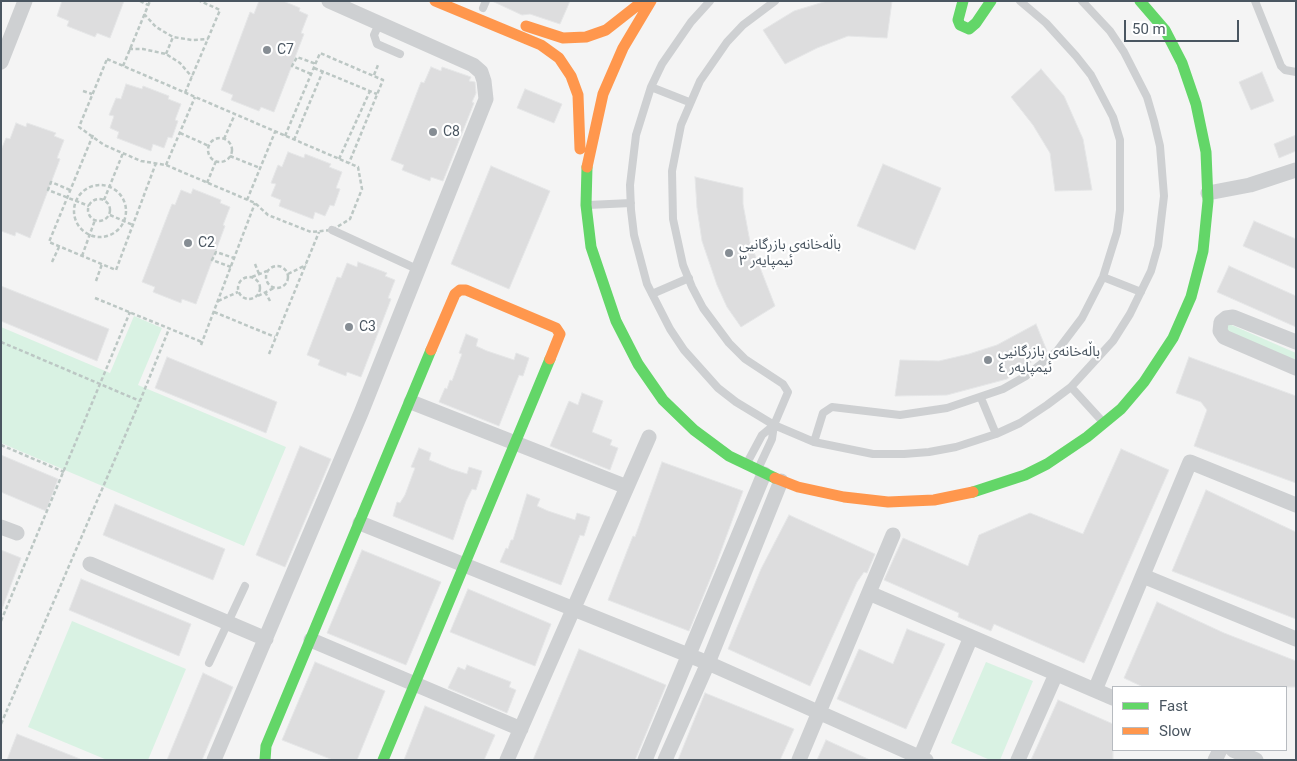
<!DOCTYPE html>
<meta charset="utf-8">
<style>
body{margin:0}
#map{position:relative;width:1297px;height:761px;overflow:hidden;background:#f4f4f4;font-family:Roboto,sans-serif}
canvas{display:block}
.frame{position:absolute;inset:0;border:2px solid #4a5661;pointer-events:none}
.legend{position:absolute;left:1112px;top:686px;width:175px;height:65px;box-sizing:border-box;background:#fff;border:1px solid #b7bbc0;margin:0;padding:6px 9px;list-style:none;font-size:15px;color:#4a5661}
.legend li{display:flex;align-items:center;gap:10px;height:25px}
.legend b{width:25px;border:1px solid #b7bbc0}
.scale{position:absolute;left:1124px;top:20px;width:115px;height:22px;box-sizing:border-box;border:2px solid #4a5661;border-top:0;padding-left:6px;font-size:15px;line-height:18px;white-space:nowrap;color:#4a5661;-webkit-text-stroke:4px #fff;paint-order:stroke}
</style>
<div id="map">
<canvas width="1297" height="761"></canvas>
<div class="frame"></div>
<ul class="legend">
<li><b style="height:6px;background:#63d668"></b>Fast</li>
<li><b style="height:6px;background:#ff974d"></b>Slow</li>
</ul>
<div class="scale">50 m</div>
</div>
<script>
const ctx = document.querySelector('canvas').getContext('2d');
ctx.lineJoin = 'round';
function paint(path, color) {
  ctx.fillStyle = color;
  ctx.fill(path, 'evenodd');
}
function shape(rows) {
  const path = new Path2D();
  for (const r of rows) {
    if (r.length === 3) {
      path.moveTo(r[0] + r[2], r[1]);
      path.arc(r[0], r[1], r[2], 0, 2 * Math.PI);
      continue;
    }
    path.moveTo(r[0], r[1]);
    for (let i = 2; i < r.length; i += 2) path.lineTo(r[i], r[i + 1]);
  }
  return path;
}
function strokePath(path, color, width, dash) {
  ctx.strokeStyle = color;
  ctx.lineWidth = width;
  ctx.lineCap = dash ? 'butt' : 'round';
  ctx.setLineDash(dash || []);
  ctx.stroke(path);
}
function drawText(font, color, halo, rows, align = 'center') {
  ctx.font = font + ' Roboto,"Noto Sans Arabic",sans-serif';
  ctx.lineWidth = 4.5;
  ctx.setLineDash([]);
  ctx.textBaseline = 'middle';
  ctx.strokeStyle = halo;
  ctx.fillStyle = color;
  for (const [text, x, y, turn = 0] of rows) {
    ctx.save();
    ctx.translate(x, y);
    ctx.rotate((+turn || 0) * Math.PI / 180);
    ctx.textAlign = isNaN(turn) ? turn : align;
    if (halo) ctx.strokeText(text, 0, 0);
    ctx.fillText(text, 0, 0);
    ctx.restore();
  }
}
paint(shape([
 [134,316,162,328,138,385,286,447,244,546,1,443,1,327,110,373],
 [1227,323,1296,353,1296,363,1222,332],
 [72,621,186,669,148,760,107,760,28,727],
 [986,662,1033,681,1000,760,990,760,951,743]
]), '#d9f2e3');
const building = shape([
 [62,1,124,1,110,38,97,33,95,37,67,26,69,21,57,16,62,1],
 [259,1,283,1,300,8,299,11,308,15,301,33,304,34,274,112,261,107,259,111,231,100,233,95,221,90,250,12,254,14,259,1],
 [492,1,570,1,560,24,530,14,522,15,492,1],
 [827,1,892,1,887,38,848,36,817,48,785,64,763,30,794,11,827,1],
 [431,67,441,71,442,67,471,77,469,81,475,82,476,93,472,102,474,103,443,181,431,177,430,181,402,170,404,165,391,160,421,82,424,83,431,67],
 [1041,69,1064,96,1083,139,1092,190,1055,191,1050,153,1033,125,1011,97,1041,69],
 [1262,72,1274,101,1251,110,1239,82,1262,72],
 [126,84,142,89,143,86,169,96,168,99,181,104,175,120,178,121,172,138,168,137,164,148,153,144,151,151,117,138,119,132,110,128,114,116,109,115,116,98,121,99,126,84],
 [525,89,562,104,554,123,517,108,525,89],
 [16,123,26,127,27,123,56,133,54,136,64,140,57,158,60,159,30,238,16,232,15,236,1,231,1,150,6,138,10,139,16,123],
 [1296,135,1296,151,1279,158,1274,144,1296,135],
 [288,152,304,158,305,154,331,164,329,167,342,172,336,188,340,189,334,206,330,205,325,216,315,212,313,219,279,206,281,200,271,196,276,184,271,183,278,165,282,167,288,152],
 [883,164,941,188,915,250,857,226,883,164],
 [491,166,550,191,509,289,451,264,491,166],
 [695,177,743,188,743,204,750,242,775,306,741,327,727,307,717,285,702,241,697,208,695,177],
 [193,189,221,200,220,203,230,207,223,225,225,226,196,304,182,299,181,303,153,292,155,287,142,282,172,204,175,205,181,190,191,194,193,189],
 [1254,221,1296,239,1296,269,1243,246,1254,221],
 [358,262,387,273,385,276,395,280,388,298,391,299,361,377,347,372,346,376,318,365,320,360,307,355,337,277,341,278,347,263,357,267,358,262],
 [1229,266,1296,296,1296,327,1217,292,1229,266],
 [1,286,109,329,97,361,1,321,1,286],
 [1036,324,1047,351,1007,379,947,395,895,396,900,360,939,361,969,354,997,345,1036,324],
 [466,334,478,339,476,346,487,351,514,360,516,353,529,358,523,376,519,375,499,426,439,402,445,388,447,389,450,380,452,381,462,354,459,353,466,334],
 [167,357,277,402,266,433,155,388,167,357],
 [1189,357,1296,396,1296,483,1194,446,1207,410,1201,402,1176,393,1189,357],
 [582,393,603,401,592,432,612,440,610,445,618,448,610,470,550,446,569,401,578,405,582,393],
 [300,446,331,459,285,567,256,555,300,446],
 [419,448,431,453,429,460,451,469,467,474,469,467,482,471,476,490,472,489,466,501,453,540,393,516,397,502,400,503,405,495,415,468,411,467,419,448],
 [1121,449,1169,470,1084,663,994,624,991,631,958,617,959,613,884,580,903,538,968,566,979,535,1030,513,1083,534,1121,449],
 [1,455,58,479,46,511,1,492,1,455],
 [662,462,743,491,715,567,689,631,608,600,633,536,635,537,662,462],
 [1206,490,1296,532,1296,619,1172,571,1206,490],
 [527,494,540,499,537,506,548,511,575,520,577,513,590,517,584,536,580,535,561,585,500,562,506,548,508,549,511,540,513,540,527,494],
 [115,504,225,549,213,580,103,535,115,504],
 [789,515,875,554,867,573,864,572,857,582,810,686,728,649,761,569,789,515],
 [1,550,21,558,2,609,1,608,1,550],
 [362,550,441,582,406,665,327,633,362,550],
 [81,579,191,624,179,656,69,610,81,579],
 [468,589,551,624,535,666,450,632,468,589],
 [1157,602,1224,633,1296,661,1296,687,1143,687,1124,678,1157,602],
 [907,629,945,644,906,729,837,699,859,649,893,664,907,629],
 [579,649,666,685,635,760,533,760,579,649],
 [315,662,385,691,357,760,333,760,282,740,315,662],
 [467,665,511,682,509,687,516,690,507,713,448,688,458,667,465,670,467,665],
 [203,673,233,687,202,760,167,760,203,673],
 [705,693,794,729,780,760,678,760,705,693],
 [1058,700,1113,724,1113,760,1031,760,1058,700],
 [425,706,495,735,484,760,404,760,425,706],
 [17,734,80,759,80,760,7,760,17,734],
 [826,740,870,760,817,760,826,740]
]);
paint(building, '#ddddde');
strokePath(building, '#e5e6e7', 1);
strokePath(shape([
 [140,1,148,5],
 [144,14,156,27,173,37,192,40,208,39],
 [129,49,143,49,166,54,180,63,192,77],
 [166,54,173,37],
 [107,59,358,167,362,189,350,219,332,230,311,232,268,215,255,203,166,165,141,161,104,145,79,127,107,59],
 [123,66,150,1],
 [314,68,377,94],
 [311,74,292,66,297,57,316,64],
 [374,75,378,65],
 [83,91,92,94],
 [185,93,220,10,200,1],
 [180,133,209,146],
 [93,135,49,242,116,270,156,163],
 [285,136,320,53,383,80,349,163],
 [220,150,12],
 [224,139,235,114],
 [294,140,323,71],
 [230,156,260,168],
 [339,159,370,91],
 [166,165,195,97],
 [207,183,216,161],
 [100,211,26],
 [70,190,51,182,48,190,89,206],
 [99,210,11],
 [104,200,123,153],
 [247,200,275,132],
 [110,215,133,225],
 [82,256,95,220],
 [52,262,59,247],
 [255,264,259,274],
 [277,277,11],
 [231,267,212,260,216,252,234,258],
 [288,274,306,265],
 [249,288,11],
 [252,277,267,271],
 [96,281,102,264],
 [265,292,270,301],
 [258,296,274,288],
 [95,298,202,342],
 [218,301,238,292],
 [214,312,275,337],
 [1,342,140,401],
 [201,345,255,203],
 [269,354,319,232],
 [1,445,64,472],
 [1,621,130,312],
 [1,724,140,401,169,329]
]), '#bcc7c4', 2.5, [4, 2.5]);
strokePath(shape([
 [710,1,691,22,662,64,651,87,636,135,630,185,631,210,634,235,647,284,670,329,684,350,718,388,736,402,774,425,814,442,873,454,904,454,929,452,956,447,996,434,1020,423,1047,405,1071,387,1113,341,1130,314,1151,271,1158,246,1164,196,1160,146,1154,121,1147,97,1124,52,1110,31,1082,1],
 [1255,1,1281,66,1285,70,1296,72],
 [483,8,486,1],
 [379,24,374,35,377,44,400,54],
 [651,87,689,102],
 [588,205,631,203],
 [332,230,419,270],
 [1103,277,1141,292],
 [652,294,689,278],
 [1071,387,1103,422],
 [981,398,996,434],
 [814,442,823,413,832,407,900,415,947,408,1003,389,1026,376,1057,351,1082,318,1103,277,1117,232,1120,210,1120,140,1113,117,1091,75,1076,56,1046,23,1020,1],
 [747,463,762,435,774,425],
 [758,469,772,439,774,425,788,392,783,384,745,359,729,343,703,308,692,287,683,265,673,219,672,171,681,125,700,81,727,42,743,25,775,1],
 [209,663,245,586]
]), '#ced0d2', 8);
strokePath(shape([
 [1,62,25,1],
 [1208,193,1250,185,1296,170],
 [1296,342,1233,317,1226,318,1221,322,1220,331,1224,337,1296,368],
 [411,402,627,487],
 [360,523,708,663,926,760],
 [1,527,17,533],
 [90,564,266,639],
 [1143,576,1296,639],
 [869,593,1113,698],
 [311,640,521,729],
 [1095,690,1190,462,1296,505],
 [1233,750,1256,760],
 [214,760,361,413,486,99,484,81,481,72,473,65,329,1],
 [507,760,649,437],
 [645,760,764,474],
 [665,760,708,663,781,481],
 [799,760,893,535],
 [919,760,971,637],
 [1018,760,1056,674],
 [1215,760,1220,750]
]), '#ced0d2', 15);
strokePath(shape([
 [963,1,958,20,960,25,969,29,976,23,991,1],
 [587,167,586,205,591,247,616,321,638,364,663,400,694,430,729,456,775,478],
 [973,492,1025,475,1047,464,1087,437,1121,409,1144,382,1173,338,1191,297,1203,251,1208,201,1206,152,1196,104,1182,63,1165,30,1140,1],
 [265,760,266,746,431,350],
 [383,760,550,359]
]), '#63d668', 11);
strokePath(shape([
 [435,1,541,45,559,58,571,76,578,95,580,149],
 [526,26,563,38,586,37,606,30,643,1],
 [587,167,603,94,623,48,651,1],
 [431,350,455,294,460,290,466,290,556,328,560,334,550,359],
 [775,478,798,487,844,497,888,502,934,500,973,492]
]), '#ff974d', 11);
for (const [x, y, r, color] of [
 [267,50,5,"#868d94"],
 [433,132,5,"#868d94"],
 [188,243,5,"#868d94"],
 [729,253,5,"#868d94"],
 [349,327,5,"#868d94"],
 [988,360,5,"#868d94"]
]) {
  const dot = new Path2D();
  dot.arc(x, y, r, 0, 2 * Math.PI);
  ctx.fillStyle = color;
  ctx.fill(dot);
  strokePath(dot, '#fff', 2);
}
drawText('14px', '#4a5661', '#fff', [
 ["C7",277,50],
 ["C8",443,132],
 ["C2",198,243],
 ["باڵەخانەی بازرگانیی",739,245],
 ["ئیمپایەر ٣",739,261],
 ["C3",359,327],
 ["باڵەخانەی بازرگانیی",998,352],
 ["ئیمپایەر ٤",998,368]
], 'left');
</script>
